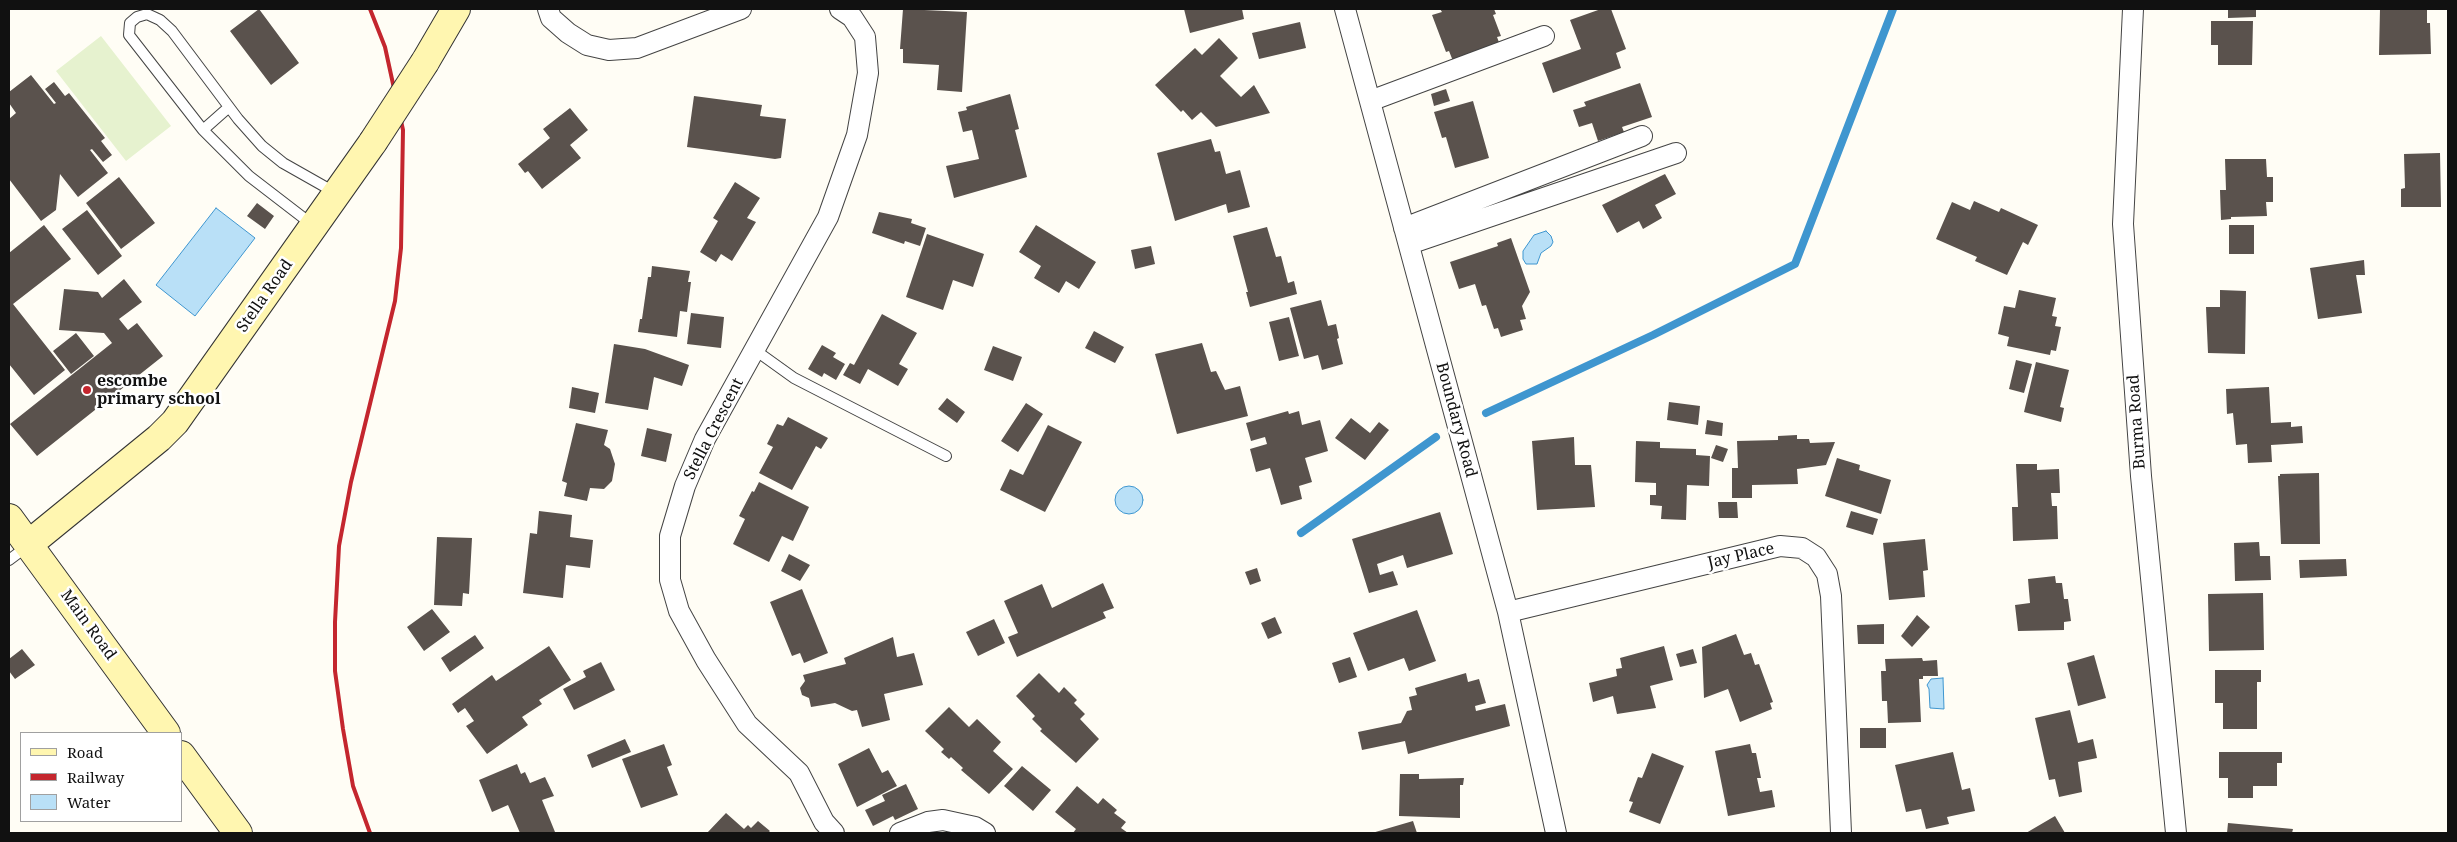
<!DOCTYPE html>
<style>
body{margin:0}
#map{position:relative;width:2457px;height:842px;overflow:hidden;background:#fffdf5;font-family:"Noto Serif",serif}
canvas{display:block}
.frame{position:absolute;inset:0;border:10px solid #111;pointer-events:none}
.legend{position:absolute;left:20px;top:732px;width:162px;height:90px;box-sizing:border-box;background:#fff;border:1px solid #a0a0a0;margin:0;padding:6px 9px;list-style:none;font-size:15px;color:#111}
.legend li{display:flex;align-items:center;gap:10px;height:25px}
.legend b{width:25px;border:1px solid #a0a0a0}
</style>
<div id="map">
<canvas width="2457" height="842"></canvas>
<div class="frame"></div>
<ul class="legend">
<li><b style="height:6px;background:#fff6b0"></b>Road</li>
<li><b style="height:6px;background:#c4262e"></b>Railway</li>
<li><b style="height:14px;background:#b9e0f7"></b>Water</li>
</ul>
</div>
<script>
const ctx = document.querySelector('canvas').getContext('2d');
ctx.lineJoin = 'round';
function paint(path, color) {
  ctx.fillStyle = color;
  ctx.fill(path, 'evenodd');
}
function shape(rows) {
  const path = new Path2D();
  for (const r of rows) {
    if (r.length === 3) {
      path.moveTo(r[0] + r[2], r[1]);
      path.arc(r[0], r[1], r[2], 0, 2 * Math.PI);
      continue;
    }
    path.moveTo(r[0], r[1]);
    for (let i = 2; i < r.length; i += 2) path.lineTo(r[i], r[i + 1]);
  }
  return path;
}
function strokePath(path, color, width, dash) {
  ctx.strokeStyle = color;
  ctx.lineWidth = width;
  ctx.lineCap = dash ? 'butt' : 'round';
  ctx.setLineDash(dash || []);
  ctx.stroke(path);
}
function drawText(font, color, halo, rows, align = 'center') {
  ctx.font = font + ' "Noto Serif",serif';
  ctx.lineWidth = 5;
  ctx.setLineDash([]);
  ctx.textBaseline = 'middle';
  ctx.strokeStyle = halo;
  ctx.fillStyle = color;
  for (const [text, x, y, turn = 0] of rows) {
    ctx.save();
    ctx.translate(x, y);
    ctx.rotate((+turn || 0) * Math.PI / 180);
    ctx.textAlign = isNaN(turn) ? turn : align;
    if (halo) ctx.strokeText(text, 0, 0);
    ctx.fillText(text, 0, 0);
    ctx.restore();
  }
}
paint(shape([
 [101,36,171,126,126,161,56,71]
]), '#e6f2cf');
const water = shape([
 [216,208,255,238,195,316,156,285,216,208],
 [1546,231,1551,236,1553,242,1551,246,1541,253,1537,264,1526,264,1523,259,1523,251,1534,235,1546,231],
 [1129,500,14],
 [1943,678,1944,709,1930,708,1929,689,1927,685,1931,679,1943,678]
]);
paint(water, '#b9e0f7');
strokePath(water, '#3f96cf', 1);
strokePath(shape([
 [1486,413,1653,335,1795,264,1893,9],
 [1301,533,1436,437]
]), '#3f96cf', 8);
paint(shape([
 [259,9,299,63,271,85,230,31],
 [903,9,967,12,962,92,937,90,939,65,903,63,903,49,900,49],
 [1184,9,1242,9,1244,19,1190,33],
 [1440,9,1494,9,1496,14,1493,15,1501,36,1497,37,1500,45,1453,61,1449,51,1446,52,1432,15,1442,12],
 [1601,9,1611,9,1626,49,1616,53,1621,68,1553,93,1542,63,1581,49,1570,20],
 [2228,9,2256,9,2256,17,2228,18],
 [2380,9,2427,9,2427,23,2430,23,2431,54,2379,55],
 [2211,21,2253,21,2252,65,2218,65,2218,45,2211,45],
 [1300,22,1306,48,1259,59,1252,33],
 [1219,38,1238,58,1220,76,1241,97,1254,85,1270,113,1216,127,1201,112,1192,120,1183,110,1181,112,1155,85,1195,48,1202,55],
 [31,75,54,104,56,103,45,89,54,82,65,96,69,93,105,138,101,141,112,155,103,162,92,149,90,150,108,173,78,197,60,174,56,210,41,221,9,179,9,119,16,113,9,103,9,92],
 [1640,83,1652,117,1622,127,1624,132,1598,141,1592,123,1579,127,1573,110,1586,106,1584,102],
 [1446,89,1450,101,1434,106,1431,94],
 [1010,94,1019,129,1015,130,1027,177,954,198,946,166,979,159,972,130,963,132,958,112,967,110,966,107],
 [694,96,762,105,760,116,786,119,781,158,775,159,687,147],
 [1473,101,1489,158,1455,168,1446,137,1442,138,1434,112],
 [570,108,588,130,570,145,581,158,542,189,528,171,525,173,518,164,550,138,543,129],
 [1211,139,1215,152,1220,151,1226,174,1240,170,1250,207,1228,213,1226,204,1175,221,1157,153],
 [2440,153,2441,207,2401,207,2401,189,2405,188,2404,154],
 [2225,159,2266,159,2267,177,2273,177,2273,202,2266,202,2267,216,2231,217,2231,219,2221,220,2220,190,2226,190],
 [1665,174,1676,194,1655,205,1662,218,1643,229,1639,221,1617,233,1602,205],
 [119,177,155,223,121,249,86,203],
 [735,182,760,198,747,218,756,222,732,261,721,254,716,262,700,252,718,221,713,218],
 [1974,201,1999,212,2001,208,2038,225,2028,245,2023,242,2007,275,1975,261,1977,257,1936,239,1952,202,1970,210],
 [257,203,274,216,265,229,247,216],
 [87,210,122,256,98,275,62,229],
 [879,212,912,219,911,223,926,228,920,246,905,241,904,244,872,233],
 [44,225,71,259,13,304,65,370,34,395,9,364,9,253],
 [1036,225,1096,262,1079,289,1066,281,1059,293,1034,278,1041,266,1019,252],
 [2229,225,2254,225,2254,254,2229,254],
 [1267,227,1276,257,1281,256,1288,283,1294,281,1297,294,1250,307,1246,292,1248,292,1233,236],
 [927,234,984,254,973,287,953,280,943,310,906,297],
 [1511,238,1530,292,1522,306,1526,319,1520,320,1523,330,1501,337,1498,328,1494,329,1486,305,1482,306,1475,284,1459,289,1450,262,1498,246,1497,243],
 [1151,246,1155,264,1135,269,1131,250],
 [2364,260,2365,275,2356,275,2362,313,2318,319,2310,268],
 [652,266,690,271,688,282,691,282,687,312,680,311,677,337,638,332,640,319,642,319,648,277,651,277],
 [124,279,142,302,119,319,128,330,137,323,163,356,37,456,10,424,112,343,104,333,59,330,64,289,98,292,102,298],
 [2019,290,2056,298,2052,316,2057,317,2055,326,2061,327,2056,351,2051,350,2050,355,2007,346,2009,337,1998,334,2004,306,2015,308],
 [2220,290,2246,291,2245,354,2208,353,2206,307,2220,307],
 [1321,300,1328,326,1336,324,1339,338,1337,339,1343,364,1322,370,1318,355,1304,359,1290,308],
 [691,313,724,317,721,348,687,344],
 [882,314,917,333,899,364,908,369,898,386,868,369,860,384,843,375,850,363,854,365],
 [1289,317,1299,356,1279,361,1269,322],
 [1094,331,1124,347,1115,363,1085,348],
 [76,333,94,356,71,374,53,351],
 [1202,343,1211,372,1216,371,1225,390,1240,386,1248,416,1177,434,1155,354],
 [614,344,645,349,689,365,682,386,654,377,648,410,605,403],
 [822,345,836,353,833,357,845,364,836,380,824,373,822,377,808,369],
 [993,346,1022,357,1013,381,984,370],
 [2016,360,2032,364,2024,393,2009,389],
 [2036,362,2069,370,2060,407,2064,408,2061,422,2024,412],
 [572,387,599,393,595,413,569,408],
 [2269,387,2271,423,2291,422,2291,427,2302,426,2303,443,2271,445,2272,462,2248,463,2247,444,2236,445,2233,413,2227,414,2226,389],
 [947,398,965,412,957,423,938,409],
 [1669,402,1700,406,1698,425,1667,420],
 [1026,403,1043,414,1018,452,1001,441],
 [1288,411,1289,414,1299,411,1302,425,1320,420,1328,451,1305,458,1312,482,1299,486,1302,499,1281,505,1270,468,1256,472,1250,449,1267,444,1265,437,1251,441,1246,423],
 [788,417,828,438,821,449,816,446,792,490,759,473,773,447,767,444,777,424,783,426],
 [1351,418,1370,433,1379,422,1389,430,1365,460,1335,438],
 [1707,420,1723,423,1722,436,1705,434],
 [576,423,608,430,604,445,610,449,615,464,612,481,604,489,590,488,587,501,564,496,567,483,562,481],
 [1048,425,1082,442,1045,512,1000,490,1010,469,1023,475],
 [647,428,672,434,666,462,641,456],
 [1797,435,1797,439,1809,439,1810,443,1835,442,1826,465,1797,469,1798,484,1752,485,1752,498,1732,498,1732,468,1738,468,1737,441,1778,440,1778,436],
 [1574,437,1575,465,1591,465,1595,507,1537,510,1532,441],
 [1636,441,1660,442,1660,448,1696,449,1696,455,1710,456,1709,486,1687,485,1686,520,1661,519,1662,506,1650,505,1650,495,1656,495,1656,483,1635,482],
 [1716,445,1728,449,1723,462,1711,458],
 [1837,458,1860,465,1859,470,1891,480,1881,514,1825,496],
 [2016,464,2037,464,2037,470,2059,469,2060,493,2051,493,2052,506,2057,506,2058,539,2013,541,2012,507,2018,507],
 [2319,473,2320,544,2281,544,2278,476,2280,476,2280,474],
 [759,482,809,507,793,541,782,536,769,562,733,544,745,519,739,516,752,491,754,492],
 [1718,502,1737,502,1738,518,1719,518],
 [539,511,572,515,570,537,593,540,590,568,566,565,563,598,523,593,530,533,537,534],
 [1851,511,1878,519,1873,535,1846,527],
 [1440,512,1453,554,1407,568,1403,555,1377,564,1380,575,1393,571,1398,585,1369,593,1352,539],
 [437,537,472,538,469,594,463,593,462,606,434,605],
 [1925,539,1928,570,1923,571,1925,597,1889,600,1883,543],
 [2259,542,2260,556,2270,556,2271,580,2235,581,2234,543],
 [789,554,810,565,800,581,781,571],
 [2346,559,2347,576,2300,578,2299,560],
 [1257,568,1261,581,1250,585,1245,572],
 [2055,576,2056,583,2062,583,2064,599,2068,599,2071,621,2064,622,2064,630,2018,631,2015,605,2030,603,2028,579],
 [1103,583,1114,608,1103,612,1106,618,1017,657,1008,637,1018,633,1004,601,1042,584,1052,608],
 [802,589,828,653,804,663,800,653,792,656,770,602],
 [2263,593,2264,650,2209,651,2208,594],
 [432,609,450,632,424,651,407,627],
 [1417,610,1436,661,1409,671,1404,658,1368,671,1353,633],
 [1917,615,1930,627,1912,647,1901,636],
 [1275,617,1282,633,1268,639,1261,623],
 [994,619,1005,643,978,656,966,632],
 [1884,624,1884,644,1858,644,1857,625],
 [1736,634,1744,655,1751,653,1755,665,1759,664,1773,702,1770,703,1772,709,1740,722,1728,689,1704,698,1702,647],
 [475,635,484,648,450,672,441,658],
 [893,637,897,657,914,653,923,685,884,694,890,720,862,727,857,710,852,711,835,703,811,707,809,698,802,695,800,688,805,681,803,675,846,664,844,658],
 [549,646,571,680,539,700,542,704,522,717,528,725,487,754,466,726,474,721,465,708,458,713,452,704,492,675,496,681],
 [1664,646,1673,680,1650,686,1656,708,1617,714,1613,696,1593,702,1589,683,1617,676,1616,669,1622,668,1620,658],
 [22,649,35,665,15,679,9,671,9,659],
 [1693,649,1697,663,1680,667,1676,654],
 [2094,655,2106,698,2078,706,2067,663],
 [1350,657,1357,677,1339,683,1332,663],
 [1922,658,1923,661,1937,660,1938,676,1923,676,1923,679,1919,679,1921,722,1888,723,1887,701,1882,701,1881,671,1886,671,1885,659],
 [601,662,615,690,574,710,563,689,586,677,583,671],
 [2215,670,2261,670,2261,682,2257,682,2257,729,2223,729,2223,703,2215,703],
 [1039,673,1059,693,1064,687,1077,700,1074,703,1085,714,1080,719,1099,739,1076,763,1040,731,1042,729,1032,719,1035,716,1016,696],
 [1466,673,1468,682,1479,679,1486,703,1475,706,1476,711,1505,704,1510,726,1408,754,1405,741,1362,750,1358,732,1401,723,1407,711,1412,710,1409,697,1417,695,1415,688],
 [949,707,969,727,977,719,1001,742,993,751,1013,769,989,794,961,770,963,768,951,757,949,759,941,752,944,749,925,731],
 [2070,710,2078,743,2093,739,2097,758,2078,762,2082,792,2059,797,2055,779,2049,780,2035,718],
 [1860,728,1886,728,1886,748,1860,748],
 [625,739,631,752,592,768,587,755],
 [664,744,672,765,667,767,678,795,641,808,622,759],
 [1750,744,1752,753,1756,753,1761,778,1757,778,1760,792,1772,790,1775,807,1728,816,1715,751],
 [869,748,882,773,888,770,897,786,857,807,838,764],
 [1953,752,1962,790,1970,788,1975,811,1947,817,1949,824,1926,829,1921,809,1906,812,1895,765],
 [2219,752,2282,752,2282,763,2277,763,2277,786,2253,786,2253,798,2228,798,2228,778,2219,778],
 [1652,753,1684,766,1660,824,1629,812,1633,802,1629,801,1638,777,1642,778],
 [517,764,521,774,525,772,530,783,545,777,554,796,542,800,555,832,520,833,508,805,492,812,479,780],
 [1022,766,1051,790,1033,811,1004,786],
 [1400,774,1419,774,1419,779,1464,778,1463,785,1460,785,1460,818,1399,816],
 [906,784,918,809,895,820,893,816,873,826,865,810,885,801,882,795],
 [1077,786,1098,804,1103,798,1117,810,1114,813,1126,822,1121,828,1128,833,1073,833,1076,829,1055,812],
 [726,813,744,829,748,825,751,828,758,821,770,831,768,833,707,833],
 [2055,816,2065,833,2026,833],
 [1413,821,1417,833,1372,833],
 [2228,823,2293,829,2292,833,2227,833]
]), '#5a524d');
const lane = shape([
 [203,130,229,107],
 [314,226,249,176,203,130,129,35,130,23,137,17,147,14,160,20,172,31,238,119,262,146,283,163,336,193],
 [755,350,794,378,946,456],
 [9,560,29,545]
]);
const street = shape([
 [548,9,551,18,568,33,587,45,609,50,637,48,741,9],
 [1345,9,1508,612,1556,833],
 [2133,9,2123,224,2141,476,2176,833],
 [1370,101,1544,36],
 [1404,228,1642,136],
 [1409,244,1676,153],
 [1508,612,1780,546,1802,548,1816,557,1827,574,1831,596,1841,833],
 [834,833,824,822,799,773,747,724,706,660,679,611,670,580,670,536,685,486,705,439,828,217,857,135,868,73,865,37,852,17,840,9],
 [900,833,928,822,943,820,975,827,985,833]
]);
const secondary = shape([
 [425,62,456,9],
 [9,518,166,733],
 [29,544,159,438,175,422,373,142],
 [181,755,238,833]
]);
strokePath(lane, '#444', 12);
strokePath(street, '#444', 22);
strokePath(secondary, '#333', 30);
strokePath(lane, '#fff', 10);
strokePath(street, '#fff', 20);
strokePath(secondary, '#fff6b0', 28);
strokePath(shape([
 [370,9,385,47,403,130,401,248,395,301,351,482,339,546,335,622,335,671,343,729,353,786,370,833]
]), '#c4262e', 4);
const secondaryBridge = shape([
 [373,142,425,62]
]);
strokePath(secondaryBridge, '#333', 30, []);
strokePath(secondaryBridge, '#fff6b0', 28);
for (const [x, y, r, color] of [
 [87,390,5,"#c4262e"]
]) {
  const dot = new Path2D();
  dot.arc(x, y, r, 0, 2 * Math.PI);
  ctx.fillStyle = color;
  ctx.fill(dot);
  strokePath(dot, '#fff', 2);
}
drawText('16px', '#111', '#fff', [
 ["Stella Road",265,296,-55],
 ["Boundary Road",1456,420,75],
 ["Burma Road",2137,422,-94],
 ["Stella Crescent",714,429,-63],
 ["Jay Place",1741,556,-13],
 ["Main Road",88,625,54]
]);
drawText('bold 16px', '#111', '#fff', [
 ["escombe",97,381],
 ["primary school",97,399]
], 'left');
</script>
